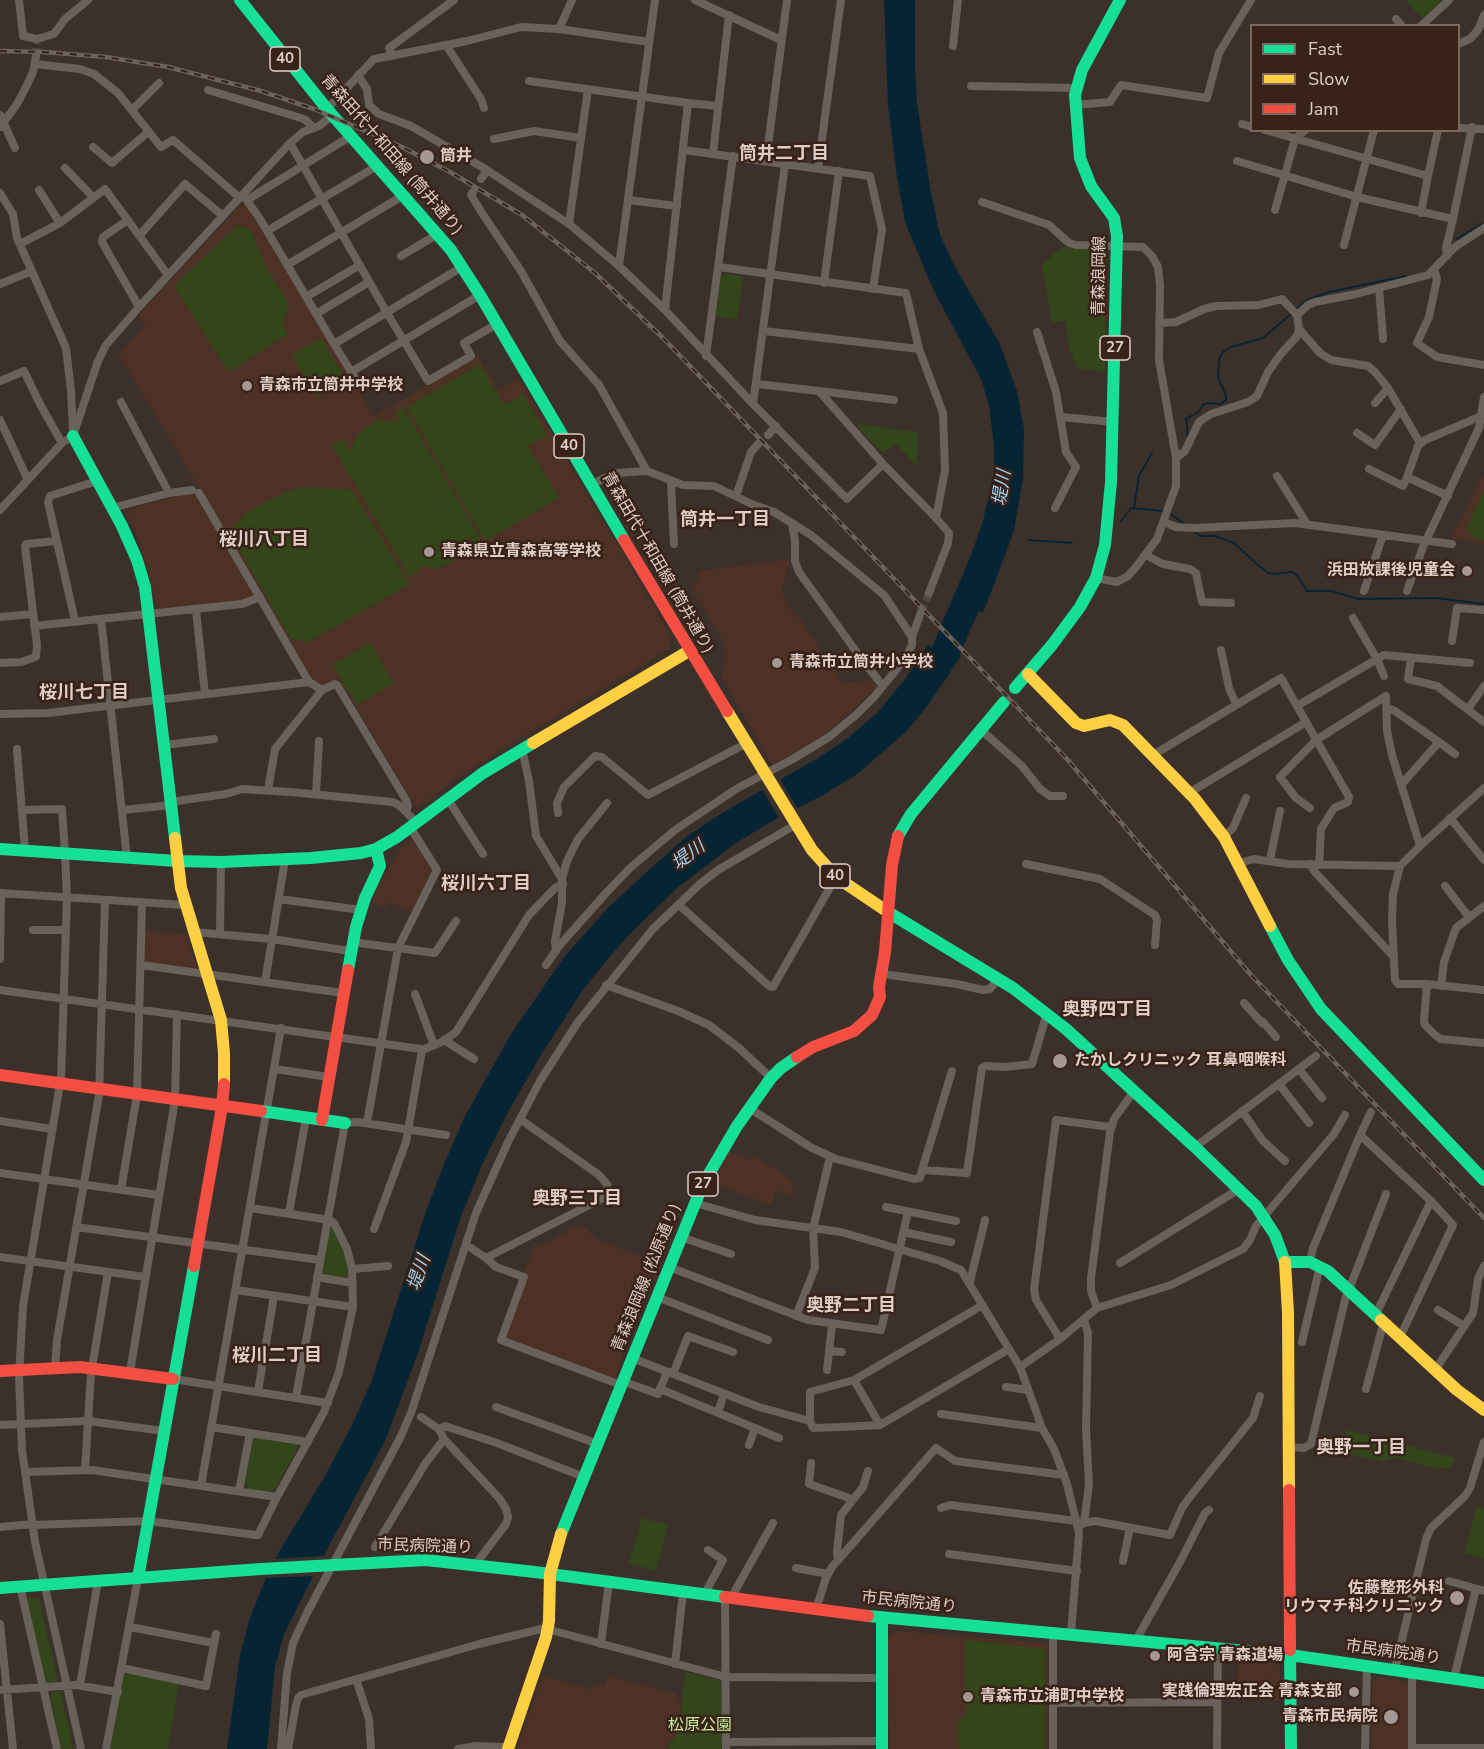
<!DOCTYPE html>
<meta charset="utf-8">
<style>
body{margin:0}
#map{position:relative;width:1484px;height:1749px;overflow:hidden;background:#3c302a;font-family:"Nunito Sans",sans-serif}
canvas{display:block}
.legend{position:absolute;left:1250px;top:24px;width:210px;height:108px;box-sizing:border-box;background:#392218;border:2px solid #7b675e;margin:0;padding:8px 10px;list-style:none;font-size:18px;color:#decec8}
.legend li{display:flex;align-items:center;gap:12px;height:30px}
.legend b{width:30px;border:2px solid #7b675e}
</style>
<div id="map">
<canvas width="1484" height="1749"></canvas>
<ul class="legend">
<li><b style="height:8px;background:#16e098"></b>Fast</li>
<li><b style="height:8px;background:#ffcf43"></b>Slow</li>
<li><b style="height:8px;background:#f24e42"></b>Jam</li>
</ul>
</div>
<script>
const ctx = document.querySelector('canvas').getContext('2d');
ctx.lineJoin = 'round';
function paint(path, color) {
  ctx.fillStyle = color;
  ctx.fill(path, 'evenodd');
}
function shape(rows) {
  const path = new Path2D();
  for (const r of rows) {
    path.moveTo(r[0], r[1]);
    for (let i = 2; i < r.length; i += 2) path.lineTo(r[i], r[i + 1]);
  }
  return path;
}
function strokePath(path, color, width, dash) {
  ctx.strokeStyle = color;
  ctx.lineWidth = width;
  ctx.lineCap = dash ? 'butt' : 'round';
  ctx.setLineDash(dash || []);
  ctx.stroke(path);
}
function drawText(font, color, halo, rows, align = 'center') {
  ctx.font = font + ' "Nunito Sans","Noto Sans JP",sans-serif';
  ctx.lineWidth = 5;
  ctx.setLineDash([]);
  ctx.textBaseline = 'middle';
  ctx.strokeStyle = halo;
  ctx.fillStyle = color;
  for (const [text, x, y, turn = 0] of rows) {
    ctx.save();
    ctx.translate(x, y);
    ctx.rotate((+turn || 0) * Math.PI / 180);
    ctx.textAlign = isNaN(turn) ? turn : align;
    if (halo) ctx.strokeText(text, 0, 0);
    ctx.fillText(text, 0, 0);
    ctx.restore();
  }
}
paint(shape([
 [245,204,264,232,374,416,478,356,498,390,519,379,672,638,668,650,488,758,454,780,417,809,338,677,324,686,314,683,311,678,262,592,119,355,146,323,138,317,145,308,239,207],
 [1484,473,1484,544,1451,538,1481,480],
 [195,492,256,596,240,602,161,609,157,605,141,546,127,513,129,509],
 [791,559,783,585,783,594,789,609,801,620,843,683,872,680,877,687,837,724,812,743,773,766,721,675,725,661,724,642,692,589,693,583,699,578,700,571],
 [412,838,433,871,412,913,389,901,386,908,371,902,379,883,396,856,407,841],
 [145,931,185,934,197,969,143,962],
 [728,1151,751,1160,754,1156,785,1175,792,1181,794,1197,777,1190,771,1205,720,1186,713,1181],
 [573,1227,586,1228,596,1239,661,1264,636,1322,615,1378,505,1337,523,1274,532,1253,530,1250,553,1240],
 [896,1631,1045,1643,1048,1646,1048,1749,889,1749,888,1637],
 [1238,1660,1275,1663,1280,1667,1280,1700,1251,1700,1251,1683,1237,1682],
 [542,1676,593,1690,595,1683,605,1686,608,1676,676,1693,681,1704,678,1730,666,1749,517,1749],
 [1380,1677,1410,1682,1411,1749,1372,1749,1372,1684,1375,1680]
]), '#4d3125');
paint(shape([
 [1409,0,1442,0,1423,18,1407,3],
 [238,225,251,230,266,268,289,304,283,326,288,334,229,372,174,286],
 [1063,246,1069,249,1107,249,1105,372,1077,368,1069,347,1066,321,1052,322,1042,265],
 [726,274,743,276,737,319,716,316,721,278],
 [321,338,345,379,316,397,292,355],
 [480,364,504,405,523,394,547,435,528,446,559,498,485,541,407,407],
 [403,407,481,539,473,544,468,537,463,550,453,562,437,568,418,566,420,571,409,576,332,445,343,439,350,452,357,436,366,427,379,420,400,422,395,413],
 [855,424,917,432,917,466,895,443,883,453],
 [308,487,352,490,410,584,308,642,291,639,229,531,247,513,267,501,294,489],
 [1484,488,1484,540,1474,538,1467,528],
 [370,643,394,683,357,705,333,665],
 [332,1228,345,1254,348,1275,345,1277,321,1273,329,1229],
 [1347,1430,1455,1458,1452,1467,1437,1469,1396,1458,1381,1461,1351,1454,1344,1455,1346,1447,1343,1446],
 [257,1437,296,1444,298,1447,275,1489,267,1492,249,1489,245,1483,253,1440],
 [1477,1506,1484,1508,1484,1559,1464,1553],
 [642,1518,668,1525,656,1571,629,1563],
 [29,1598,39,1599,57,1678,56,1682,46,1682,27,1600],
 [965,1640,1045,1649,1045,1749,959,1749,958,1719,966,1718],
 [685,1672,717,1680,721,1684,722,1749,667,1749,679,1730],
 [128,1673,179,1684,168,1749,111,1749,123,1677],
 [58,1691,61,1692,73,1749,62,1749,50,1695]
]), '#324619');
paint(shape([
 [884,0,915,0,915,67,917,103,931,193,940,235,955,267,1000,344,1017,391,1024,429,1023,477,1014,530,1007,550,983,613,979,611,960,653,961,656,928,705,907,731,856,775,825,794,776,819,736,843,677,888,630,934,606,961,583,990,541,1055,508,1112,481,1167,461,1216,417,1356,385,1441,323,1557,284,1634,275,1667,267,1749,227,1749,240,1655,249,1621,265,1580,276,1557,325,1476,351,1427,372,1380,426,1211,445,1162,465,1116,511,1034,565,956,607,909,649,870,686,837,722,813,818,758,848,738,877,713,906,678,928,645,932,647,971,555,983,521,994,471,994,446,989,406,982,381,933,289,905,222,897,177,888,105]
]), '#052535');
paint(shape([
 [779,777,799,811,780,820,761,787],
 [326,1556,316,1576,263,1578,272,1559]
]), '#3c302a');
strokePath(shape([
 [1457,239,1481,224],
 [1296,310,1307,300,1329,292,1406,276],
 [1188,437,1186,419,1198,412,1204,404,1208,403,1221,404,1226,400,1226,396,1218,377,1219,359,1223,352,1231,347,1263,338,1291,314],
 [1134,508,1139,476,1152,453],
 [1169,513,1186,525],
 [1121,521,1131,508,1164,511],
 [1193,531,1201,536,1215,536,1234,543,1257,564,1268,573,1275,574,1292,572,1296,574,1307,591,1332,591,1358,599,1437,598,1484,604],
 [1028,540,1072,543]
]), '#052535', 2);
strokePath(shape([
 [36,56,37,43],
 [921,612,929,593]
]), '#544842', 8, [8, 4]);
strokePath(shape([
 [19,0,23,36,37,39,54,34,65,19,88,0],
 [695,0,781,40],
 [1396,19,1402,26],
 [1421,26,1449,0],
 [559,29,572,0],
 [1458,44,1470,39,1478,30,1484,15],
 [446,45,481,99,484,108],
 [953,46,958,0],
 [392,56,389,48,454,0],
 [35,64,80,69,94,74,118,93,161,147,173,140,240,198],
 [358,75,367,89,369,105,379,114,411,126,487,170,569,224,619,266,665,310,753,404],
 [529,81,688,103,665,310],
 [971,86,1075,88],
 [208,90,301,118,306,120,313,128],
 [688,103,718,106],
 [1075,105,1110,102,1121,85,1207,98,1219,53,1251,0],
 [327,109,374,59,467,41,521,27,559,29,649,42],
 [132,110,159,83],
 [0,115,15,148],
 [1242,124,1252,127],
 [0,127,17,104,27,85,33,72,36,56],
 [1458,128,1484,129],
 [1265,130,1428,176,1438,130],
 [494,139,534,131,581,138],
 [290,143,387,313,428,381,471,356,464,343,497,324],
 [93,147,112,163,148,132],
 [684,150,870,176,882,229,873,289],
 [713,153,729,15],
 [766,161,787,0],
 [1237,161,1357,197,1453,219,1446,248,1447,256],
 [785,164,753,404,847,499,883,464],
 [65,168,93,197],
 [818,168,841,0],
 [481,179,487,170],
 [39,190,60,223],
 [473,192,471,195,482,213,521,271,560,341,599,385,647,471],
 [0,193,13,214,17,238,66,348,71,391,73,430],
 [243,195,260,219,334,344,462,267],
 [247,200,351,136],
 [628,200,677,206],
 [982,202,1049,225,1069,243,1076,245,1143,247,1152,256,1158,267,1160,285,1159,360,1176,458,1176,486,1157,539,1136,567,1128,576,1117,582,1096,578],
 [1275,210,1295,139,1305,130],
 [1421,213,1428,176],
 [1453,219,1472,127],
 [128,220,103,237,102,242,139,307],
 [569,224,588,89],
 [267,231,377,166],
 [139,236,185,184,223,216],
 [20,244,60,223,105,189,168,275],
 [1344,245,1374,130],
 [401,256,438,234],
 [287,265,404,195],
 [619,266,655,0],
 [719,267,906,293,919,349,943,413,945,470,936,518],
 [1434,270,1437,279,1429,317,1417,343,1437,357,1484,365],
 [824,283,839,171],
 [0,284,32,271],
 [1379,288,1383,339],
 [306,297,360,265],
 [316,314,369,282],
 [1297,315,1308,305,1315,302,1356,294,1428,275,1455,247,1484,228],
 [1159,323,1176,322,1204,309,1216,306,1259,305,1282,299,1297,315,1299,329,1297,336,1280,355,1268,372,1257,396,1248,402,1211,414,1199,422,1185,451,1176,458],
 [1299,329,1320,353,1331,360,1368,366,1375,372,1388,388],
 [764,331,919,349],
 [1037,332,1056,392,1066,452,1076,467,1055,508],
 [334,344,360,386],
 [706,356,733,156],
 [351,372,480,295],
 [0,381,24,371,41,406,62,443],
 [757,384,819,391,883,464,936,518,949,533,948,543,929,593],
 [819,391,894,400],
 [121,402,169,493],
 [1375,403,1388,388,1420,443],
 [1061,417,1113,422],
 [0,420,27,478],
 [1357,433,1375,445,1401,409],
 [768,435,776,426],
 [1369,469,1403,486,1407,477],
 [1277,476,1307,524],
 [671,482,674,544],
 [592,484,616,473,647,471,683,485,714,486,754,505,774,512,811,535,884,595,912,637],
 [199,493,309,682,322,690],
 [736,496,751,452,759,443],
 [1448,496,1407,477,1418,446,1425,440,1484,415],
 [112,508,169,493,192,490],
 [0,510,62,443,73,436,98,361,106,345,139,307,290,143,303,132,319,126,333,115],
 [1164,522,1176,527,1195,528,1295,523,1452,544],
 [792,523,795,541,795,561,799,572,863,661,883,686],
 [1146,555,1163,564,1190,569,1196,573,1202,602,1231,603],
 [1342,567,1369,576],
 [1364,591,1383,535],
 [1407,591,1423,547,1479,428,1484,397],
 [196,610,205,694],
 [0,617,32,614],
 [1353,618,1377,659,1384,676],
 [101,619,127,858],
 [75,621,48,502,50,496,97,481],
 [34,626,242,604,260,597],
 [1452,641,1457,608,1484,610],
 [1221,650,1229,688,1236,704],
 [1411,658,1408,679,1437,686,1484,722],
 [0,663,21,662,36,657,37,645,25,546,26,544,56,541],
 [1387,708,1395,711,1439,742,1401,785],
 [1468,709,1484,686],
 [0,714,48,713,309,682],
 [981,730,1022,766,1040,789,1050,796,1063,796],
 [1439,742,1455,754],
 [164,745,214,739],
 [17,749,25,850],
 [522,749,529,781,536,836,562,879],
 [1153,755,1281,678,1297,706],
 [1484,788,1420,846,1400,866,1393,894,1392,920,1395,980,1398,984,1427,984,1484,990],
 [268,790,275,749,322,690,335,684,337,685,406,800,408,806,406,811],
 [1189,793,1306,722],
 [316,794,319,741],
 [447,798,483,854],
 [170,802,226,794,242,789,290,792,393,802,400,806,416,822],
 [1310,808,1296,798,1280,777,1316,740,1386,696,1387,731,1392,755,1420,846],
 [22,810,62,809,65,854,67,898,61,1078,23,1306,19,1376,22,1450,35,1542,81,1749],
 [123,810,171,805],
 [558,813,557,803,564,787,595,756,602,757,648,795,747,743],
 [1450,818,1484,860],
 [1224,837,1233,828,1246,798],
 [1270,860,1280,811],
 [1239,863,1254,859,1288,864,1400,866],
 [1026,864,1100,879,1155,915,1157,920,1155,945],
 [1310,864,1314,871,1393,956],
 [1319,865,1321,829,1334,808,1348,802,1349,797,1297,706,1384,655,1470,663],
 [1445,886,1469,917],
 [0,893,185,905],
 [279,899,361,910],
 [679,905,769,986,773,987,836,877],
 [33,930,66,930],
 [194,932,272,939,350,951],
 [220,934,221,862],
 [352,942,435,953,456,921],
 [556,951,555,941,562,903,562,879,567,861,578,839,607,803],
 [0,959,1,893],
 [141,965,343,993],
 [546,965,559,946,606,893,630,868,675,830,736,789,793,759,829,737,856,715,874,697,905,659,912,645,912,637,921,612],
 [882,974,957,984,983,990,990,989,998,979],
 [265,982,285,860],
 [1427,984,1424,1021,1425,1025,1434,1034,1440,1039,1484,1043],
 [606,985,678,1011,709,1025,739,1048,771,1078],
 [1441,986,1444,962,1456,928,1484,906],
 [0,990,421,1049,422,1050,406,1142,374,1229],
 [415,994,434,1045],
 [1244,1003,1262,1023],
 [1263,1022,1276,1037],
 [444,1040,474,1059],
 [422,1050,442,1042,456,1032,529,915,555,888,563,884],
 [275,1069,329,1077],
 [1299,1069,1322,1098],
 [1279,1084,1309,1123],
 [749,1108,812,1148,836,1159,914,1179,920,1178,922,1170,967,1173,982,1068,985,1066,1005,1067,1032,1064,1047,1013],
 [1242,1111,1263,1141,1285,1161],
 [1371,1112,1360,1135,1431,1201,1453,1225,1400,1337],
 [520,1119,599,1175,607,1184,608,1190,605,1197,486,1258,496,1267,524,1277,501,1340,621,1385],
 [0,1121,52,1129],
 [367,1123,398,948,437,870,410,827],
 [1195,1147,1316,1056],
 [922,1170,952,1071],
 [0,1173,159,1195],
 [121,1190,137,1095,142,903],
 [695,1203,755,1220,841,1232,940,1261,961,1270,1020,1367,1042,1428,1054,1449,1067,1484,1079,1533,1071,1634],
 [886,1207,956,1221],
 [289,1213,306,1118],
 [76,1227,320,1260],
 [903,1232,951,1242],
 [681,1237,731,1254],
 [471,1248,486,1258],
 [0,1257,145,1277],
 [1310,1262,1313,1248,1360,1135],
 [1120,1263,1239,1189],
 [669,1267,808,1320,881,1330,908,1212],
 [352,1269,388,1266],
 [317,1277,353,1283],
 [970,1282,985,1220],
 [236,1290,353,1307],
 [657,1297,768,1340],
 [1097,1308,1091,1291,1091,1278,1110,1132,1114,1119,1134,1091],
 [1438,1310,1464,1326],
 [1376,1314,1431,1201],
 [796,1316,815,1268,813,1229,830,1157],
 [1060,1339,1036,1300,1034,1290,1056,1120,1111,1127],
 [1302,1342,1320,1266],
 [829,1351,842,1352],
 [632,1358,759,1407,810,1421,813,1428,842,1427,880,1425,1009,1349],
 [1020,1367,1060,1339,1097,1308,1171,1285,1243,1249,1250,1240,1256,1226,1334,1134,1345,1115],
 [55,1368,57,1340,99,1095,105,901],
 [827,1370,832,1325],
 [1435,1370,1473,1313,1478,1279,1484,1266],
 [130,1372,175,1100,177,1014],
 [673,1374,688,1336,733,1352],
 [173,1379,328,1403],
 [854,1380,880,1425],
 [622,1381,658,1394,667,1372],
 [1006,1387,1028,1390],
 [660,1389,779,1438],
 [1366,1389,1384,1321],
 [258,1391,274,1296],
 [296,1397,345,1123,357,1122,446,1135],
 [496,1407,598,1444],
 [718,1412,724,1394],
 [941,1414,1042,1428],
 [421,1417,439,1429,444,1439,499,1498,506,1509,508,1517,506,1524,475,1565],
 [810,1421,810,1392,854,1380,983,1305],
 [0,1425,88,1421,164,1431],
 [211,1427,308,1442],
 [439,1429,445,1426,497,1443,584,1477],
 [749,1445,755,1428],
 [1288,1447,1304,1448,1311,1444,1345,1300,1386,1194],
 [811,1463,809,1484,852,1499],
 [85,1470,91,1374,108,1272],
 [25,1472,92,1470,277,1497,324,1412,339,1372,353,1307,352,1269,347,1249,334,1223,330,1220,250,1208],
 [201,1486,281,1028],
 [239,1491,250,1433],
 [941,1508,950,1505,1077,1521],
 [1084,1523,1089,1485,1086,1429,1088,1333,1084,1320],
 [32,1525,148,1521,256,1535,258,1535,277,1497],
 [0,1527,32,1524],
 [1078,1527,1084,1523,1095,1521,1170,1535,1182,1508,1189,1498,1253,1418,1260,1396],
 [375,1547,425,1464,444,1439],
 [949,1554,1077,1571],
 [838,1560,837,1552,841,1515,863,1487,868,1471],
 [1123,1561,1130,1528],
 [796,1568,828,1574],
 [1449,1581,1484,1591],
 [20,1586,57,1749],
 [704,1595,723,1560,708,1550],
 [725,1597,726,1749],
 [731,1598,773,1523],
 [816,1609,826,1578,832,1567,936,1448,955,1461,1064,1475],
 [0,1624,13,1749],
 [130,1627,214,1643],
 [1053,1632,1053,1749],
 [1136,1640,1180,1562,1205,1513,1209,1510],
 [601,1644,609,1582],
 [675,1664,683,1592],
 [122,1668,206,1686,216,1634],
 [1395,1669,1426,1539,1431,1528,1465,1496,1470,1488,1484,1442],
 [1412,1672,1412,1748,1484,1748],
 [1454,1678,1476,1589],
 [356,1679,369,1719,371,1749],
 [80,1685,98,1581],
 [0,1690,76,1685,118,1692],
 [1053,1703,1217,1702],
 [726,1742,882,1741],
 [106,1749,138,1578],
 [281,1749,287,1673,293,1643,307,1613,400,1438,411,1413,476,1213,508,1142,540,1081,578,1022,653,929,700,884,718,870,795,825],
 [288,1749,296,1705,298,1698,301,1695,479,1644,541,1629,554,1631,726,1677,882,1678],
 [458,1749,476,1746,509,1747],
 [1217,1749,1218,1648],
 [1365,1749,1367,1665]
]), '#68625a', 8);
strokePath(shape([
 [240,0,327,109,451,250,480,295,624,540],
 [73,436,122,526,137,560,145,587,175,838],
 [1015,688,1052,645,1080,607,1096,578,1105,545,1111,482,1117,236,1114,218,1091,186,1080,158,1075,95,1082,70,1120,0],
 [898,836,911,814,1004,702],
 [0,849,177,861,221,862,311,858,361,853,376,849,397,837,483,773,533,743],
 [888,912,1013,988,1066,1029,1195,1147,1256,1206,1275,1235,1285,1262,1310,1262,1328,1271,1381,1320],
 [1270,926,1288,960,1321,1009,1484,1180],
 [348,970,356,927,365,898,380,866,376,849],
 [261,1111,345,1123],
 [561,1534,703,1184,737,1126,771,1078,781,1068,797,1057],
 [138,1578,194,1266],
 [0,1588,261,1569,426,1560,535,1572,725,1597],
 [868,1616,1290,1655,1484,1683],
 [882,1618,882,1749],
 [1290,1650,1291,1749]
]), '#16e098', 12);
strokePath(shape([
 [1028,674,1076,723,1084,726,1110,720,1123,725,1195,799,1224,837,1270,926],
 [727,711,812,850,836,877,888,912],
 [533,743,689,651],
 [175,838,181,888,221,1020,224,1053,224,1084],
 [1285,1262,1288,1313,1289,1490],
 [1381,1320,1457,1390,1484,1410],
 [508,1749,546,1637,549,1621,550,1574,561,1534]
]), '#ffcf43', 12);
strokePath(shape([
 [624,540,727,711],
 [797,1057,813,1047,854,1031,872,1015,880,997,879,987,885,952,892,865,898,836],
 [0,1075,261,1111],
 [322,1120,348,970],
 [194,1266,222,1107,224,1084],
 [0,1371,80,1367,173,1379],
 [1289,1490,1290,1650],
 [725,1597,868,1616]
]), '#f24e42', 12);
const rail = shape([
 [0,51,44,52,106,57,168,67,261,91,314,109,400,146,450,172,522,215,595,273,664,339,1067,759,1251,975,1484,1218]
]);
strokePath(rail, '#6a645d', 4.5);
strokePath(rail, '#392218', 2, [7]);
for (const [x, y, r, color] of [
 [427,157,8,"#a59791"],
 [247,386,6,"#a59791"],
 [429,552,6,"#a59791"],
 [1467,571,6,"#a59791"],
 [777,663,6,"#a59791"],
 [1060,1061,8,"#a59791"],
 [1457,1598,8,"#a59791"],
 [1155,1656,6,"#a59791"],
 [1354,1692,6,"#a59791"],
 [968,1697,6,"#a59791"],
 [1391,1717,8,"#a59791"]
]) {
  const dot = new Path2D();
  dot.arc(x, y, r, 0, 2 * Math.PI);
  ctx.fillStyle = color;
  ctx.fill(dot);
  strokePath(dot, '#392218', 2);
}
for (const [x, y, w] of [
 [285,59,30],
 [1115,348,30],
 [569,446,30],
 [835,876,30],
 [703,1184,30]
]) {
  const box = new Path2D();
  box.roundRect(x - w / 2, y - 12, w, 24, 4.5);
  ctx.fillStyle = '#392218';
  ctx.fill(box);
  strokePath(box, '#decec8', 1.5);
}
drawText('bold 15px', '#decec8', null, [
 ["40",285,59],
 ["27",1115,348],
 ["40",569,446],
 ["40",835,876],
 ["27",703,1184]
]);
drawText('16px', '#decec8', '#392218', [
 ["青森田代十和田線 (筒井通り)",391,155,49],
 ["青森浪岡線",1100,276,-89],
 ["青森田代十和田線 (筒井通り)",657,563,60],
 ["青森浪岡線 (松原通り)",647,1278,-68],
 ["市民病院通り",425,1547,2],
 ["市民病院通り",909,1603,6],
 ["市民病院通り",1393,1653,8]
]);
drawText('bold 16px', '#decec8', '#392218', [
 ["筒井",440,157],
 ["青森市立筒井中学校",259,386],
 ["青森県立青森高等学校",441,552],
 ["浜田放課後児童会",1455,571,"right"],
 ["青森市立筒井小学校",789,663],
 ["たかしクリニック 耳鼻咽喉科",1074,1061],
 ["佐藤整形外科",1444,1589,"right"],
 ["リウマチ科クリニック",1444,1607,"right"],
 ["阿含宗 青森道場",1167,1656],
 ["実践倫理宏正会 青森支部",1342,1692,"right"],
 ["青森市立浦町中学校",980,1697],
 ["青森市民病院",1378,1717,"right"]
], 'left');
drawText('16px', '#c2ee9a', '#392218', [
 ["松原公園",700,1726]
]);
drawText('bold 18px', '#decec8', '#392218', [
 ["筒井二丁目",784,155],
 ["筒井一丁目",725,521],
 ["桜川八丁目",264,541],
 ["桜川七丁目",84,694],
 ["桜川六丁目",486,885],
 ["奥野四丁目",1107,1011],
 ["奥野三丁目",577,1200],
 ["奥野二丁目",851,1307],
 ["桜川二丁目",277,1357],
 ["奥野一丁目",1361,1449]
]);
drawText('italic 18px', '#a0d6f6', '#392218', [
 ["堤川",1003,488,-81],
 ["堤川",689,856,-37],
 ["堤川",420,1273,-71]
]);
</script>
